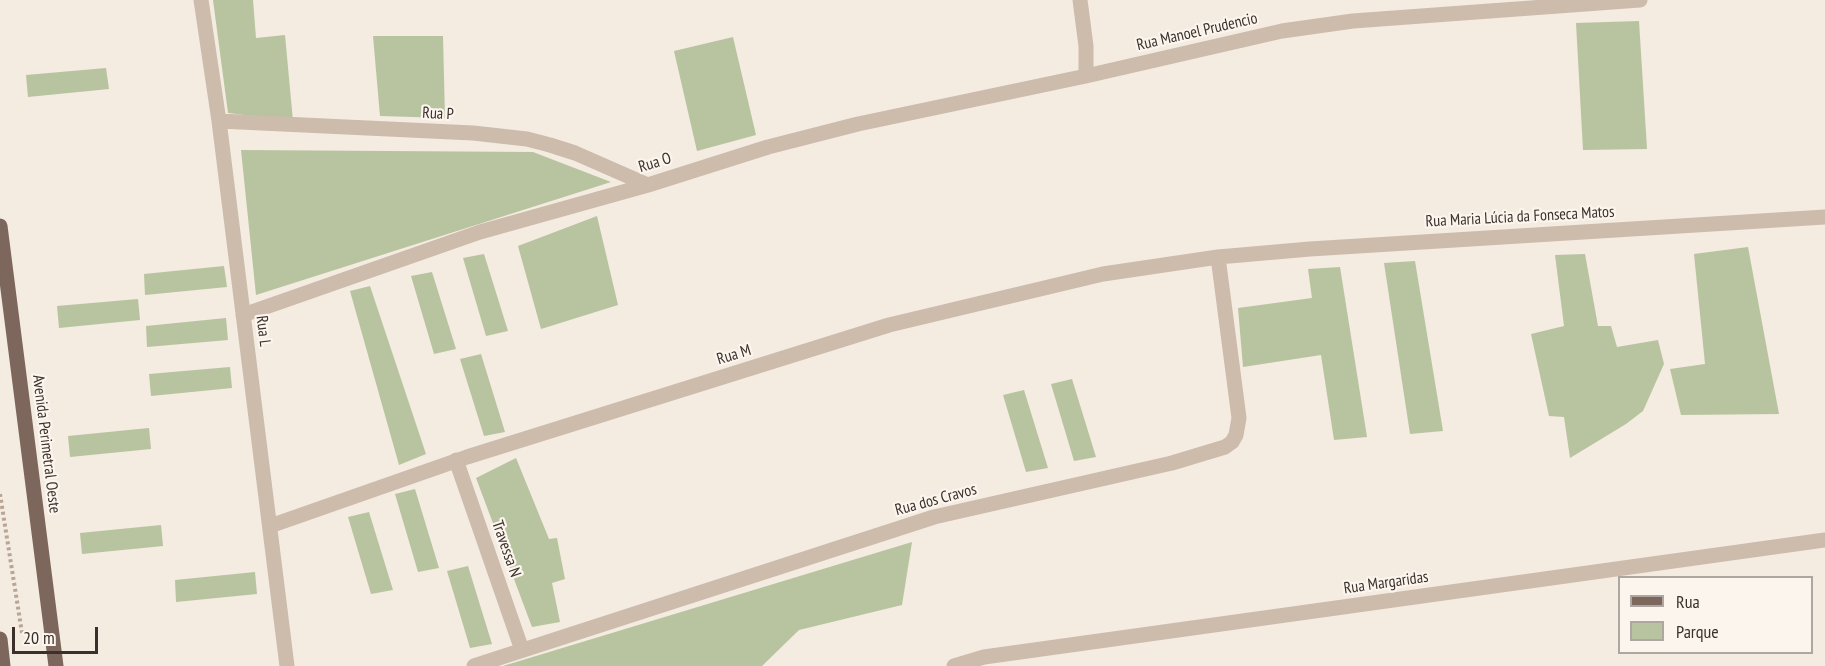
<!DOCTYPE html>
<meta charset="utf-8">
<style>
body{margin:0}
#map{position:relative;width:1825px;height:666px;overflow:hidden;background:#f4ebe1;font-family:"PT Sans Narrow",sans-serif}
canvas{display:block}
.legend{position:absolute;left:1618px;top:576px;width:195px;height:78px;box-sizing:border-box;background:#fbf5ee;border:2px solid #aea6a0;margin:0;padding:8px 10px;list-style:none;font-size:18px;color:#3b302b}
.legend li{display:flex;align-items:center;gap:12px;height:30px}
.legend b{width:30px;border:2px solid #aea6a0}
.scale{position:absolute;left:12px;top:627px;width:86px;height:27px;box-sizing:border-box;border:3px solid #3b302b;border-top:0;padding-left:8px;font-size:18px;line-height:21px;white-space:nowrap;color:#3b302b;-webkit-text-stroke:4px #fbf5ee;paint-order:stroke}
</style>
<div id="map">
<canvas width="1825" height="666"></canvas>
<ul class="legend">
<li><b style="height:8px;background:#7d675c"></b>Rua</li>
<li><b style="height:16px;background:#b8c4a0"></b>Parque</li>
</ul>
<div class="scale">20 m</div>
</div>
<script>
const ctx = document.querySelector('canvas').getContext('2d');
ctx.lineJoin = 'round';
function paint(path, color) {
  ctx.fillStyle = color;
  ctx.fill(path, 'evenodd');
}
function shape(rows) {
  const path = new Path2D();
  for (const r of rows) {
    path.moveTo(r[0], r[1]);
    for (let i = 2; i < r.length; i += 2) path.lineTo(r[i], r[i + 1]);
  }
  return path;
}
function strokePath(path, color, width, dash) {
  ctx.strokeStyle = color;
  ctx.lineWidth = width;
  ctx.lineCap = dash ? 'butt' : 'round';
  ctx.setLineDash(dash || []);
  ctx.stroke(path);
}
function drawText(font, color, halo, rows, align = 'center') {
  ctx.font = font + ' "PT Sans Narrow",sans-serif';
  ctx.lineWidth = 4.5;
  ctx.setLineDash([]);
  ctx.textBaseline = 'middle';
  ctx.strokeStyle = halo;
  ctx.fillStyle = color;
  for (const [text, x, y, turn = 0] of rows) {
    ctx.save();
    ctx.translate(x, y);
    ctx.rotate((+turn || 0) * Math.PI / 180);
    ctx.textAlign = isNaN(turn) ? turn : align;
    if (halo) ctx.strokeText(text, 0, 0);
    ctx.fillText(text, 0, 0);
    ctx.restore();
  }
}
paint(shape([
 [213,0,253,0,256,38,285,35,293,121,228,113],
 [1639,21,1647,149,1583,150,1576,23],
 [373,36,443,36,445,118,380,116],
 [733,37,756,135,697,151,674,51],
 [106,68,109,89,28,97,26,75],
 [241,150,533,152,611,182,256,295],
 [597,216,618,305,541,329,518,246],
 [1748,247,1779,414,1681,415,1670,369,1705,364,1694,254],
 [484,254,508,331,486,336,463,258],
 [1585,254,1598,326,1611,326,1617,347,1658,340,1664,364,1643,411,1626,424,1570,458,1564,417,1549,416,1531,334,1564,326,1555,255],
 [1415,261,1443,431,1410,434,1384,263],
 [224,266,227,287,145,295,144,274],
 [1340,267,1367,437,1334,440,1321,355,1243,367,1238,308,1312,298,1308,269],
 [432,272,456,349,434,354,411,276],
 [370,286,426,454,399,465,350,291],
 [138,299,140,320,59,328,57,306],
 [226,318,228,340,147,347,146,326],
 [481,354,505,432,484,436,460,359],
 [230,367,232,388,151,396,149,374],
 [1072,379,1096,457,1074,461,1051,384],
 [1024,390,1048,468,1026,472,1003,395],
 [149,428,151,449,70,457,68,436],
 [516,458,549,539,557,538,565,579,552,583,560,622,532,627,476,478],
 [415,489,439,568,418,572,395,494],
 [369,512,393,590,371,594,348,517],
 [161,525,163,546,82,554,80,533],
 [912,542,902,605,799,630,762,666,503,666],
 [468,566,492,644,470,648,447,571],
 [255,572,257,594,176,602,175,580]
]), '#b8c4a0');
strokePath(shape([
 [0,494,22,633]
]), '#b9a596', 4, [3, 3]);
strokePath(shape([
 [201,0,219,121,287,666],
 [1080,0,1086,46,1086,76],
 [219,121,473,133,527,139,550,145,575,153,648,185],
 [243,315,480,232,648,185,768,147,858,124,1086,76,1282,31,1353,21,1640,0],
 [456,460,522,650],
 [270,526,467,457,889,325,1103,274,1218,257,1310,249,1825,217],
 [474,666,934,517,1172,463,1225,447,1232,442,1236,435,1239,418,1218,257],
 [954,666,984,657,1825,540]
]), '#cdbbac', 15);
strokePath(shape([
 [0,226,56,666],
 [0,639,3,666]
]), '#7d675c', 15);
drawText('16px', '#3b302b', '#fbf5ee', [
 ["Rua Manoel Prudencio",1197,32,-13],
 ["Rua P",438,114,3],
 ["Rua O",655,163,-17],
 ["Rua Maria Lúcia da Fonseca Matos",1520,217,-3],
 ["Rua L",263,331,83],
 ["Rua M",734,355,-17],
 ["Avenida Perimetral Oeste",46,444,83],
 ["Rua dos Cravos",936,500,-15],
 ["Travessa N",506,549,71],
 ["Rua Margaridas",1386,583,-8]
]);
</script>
